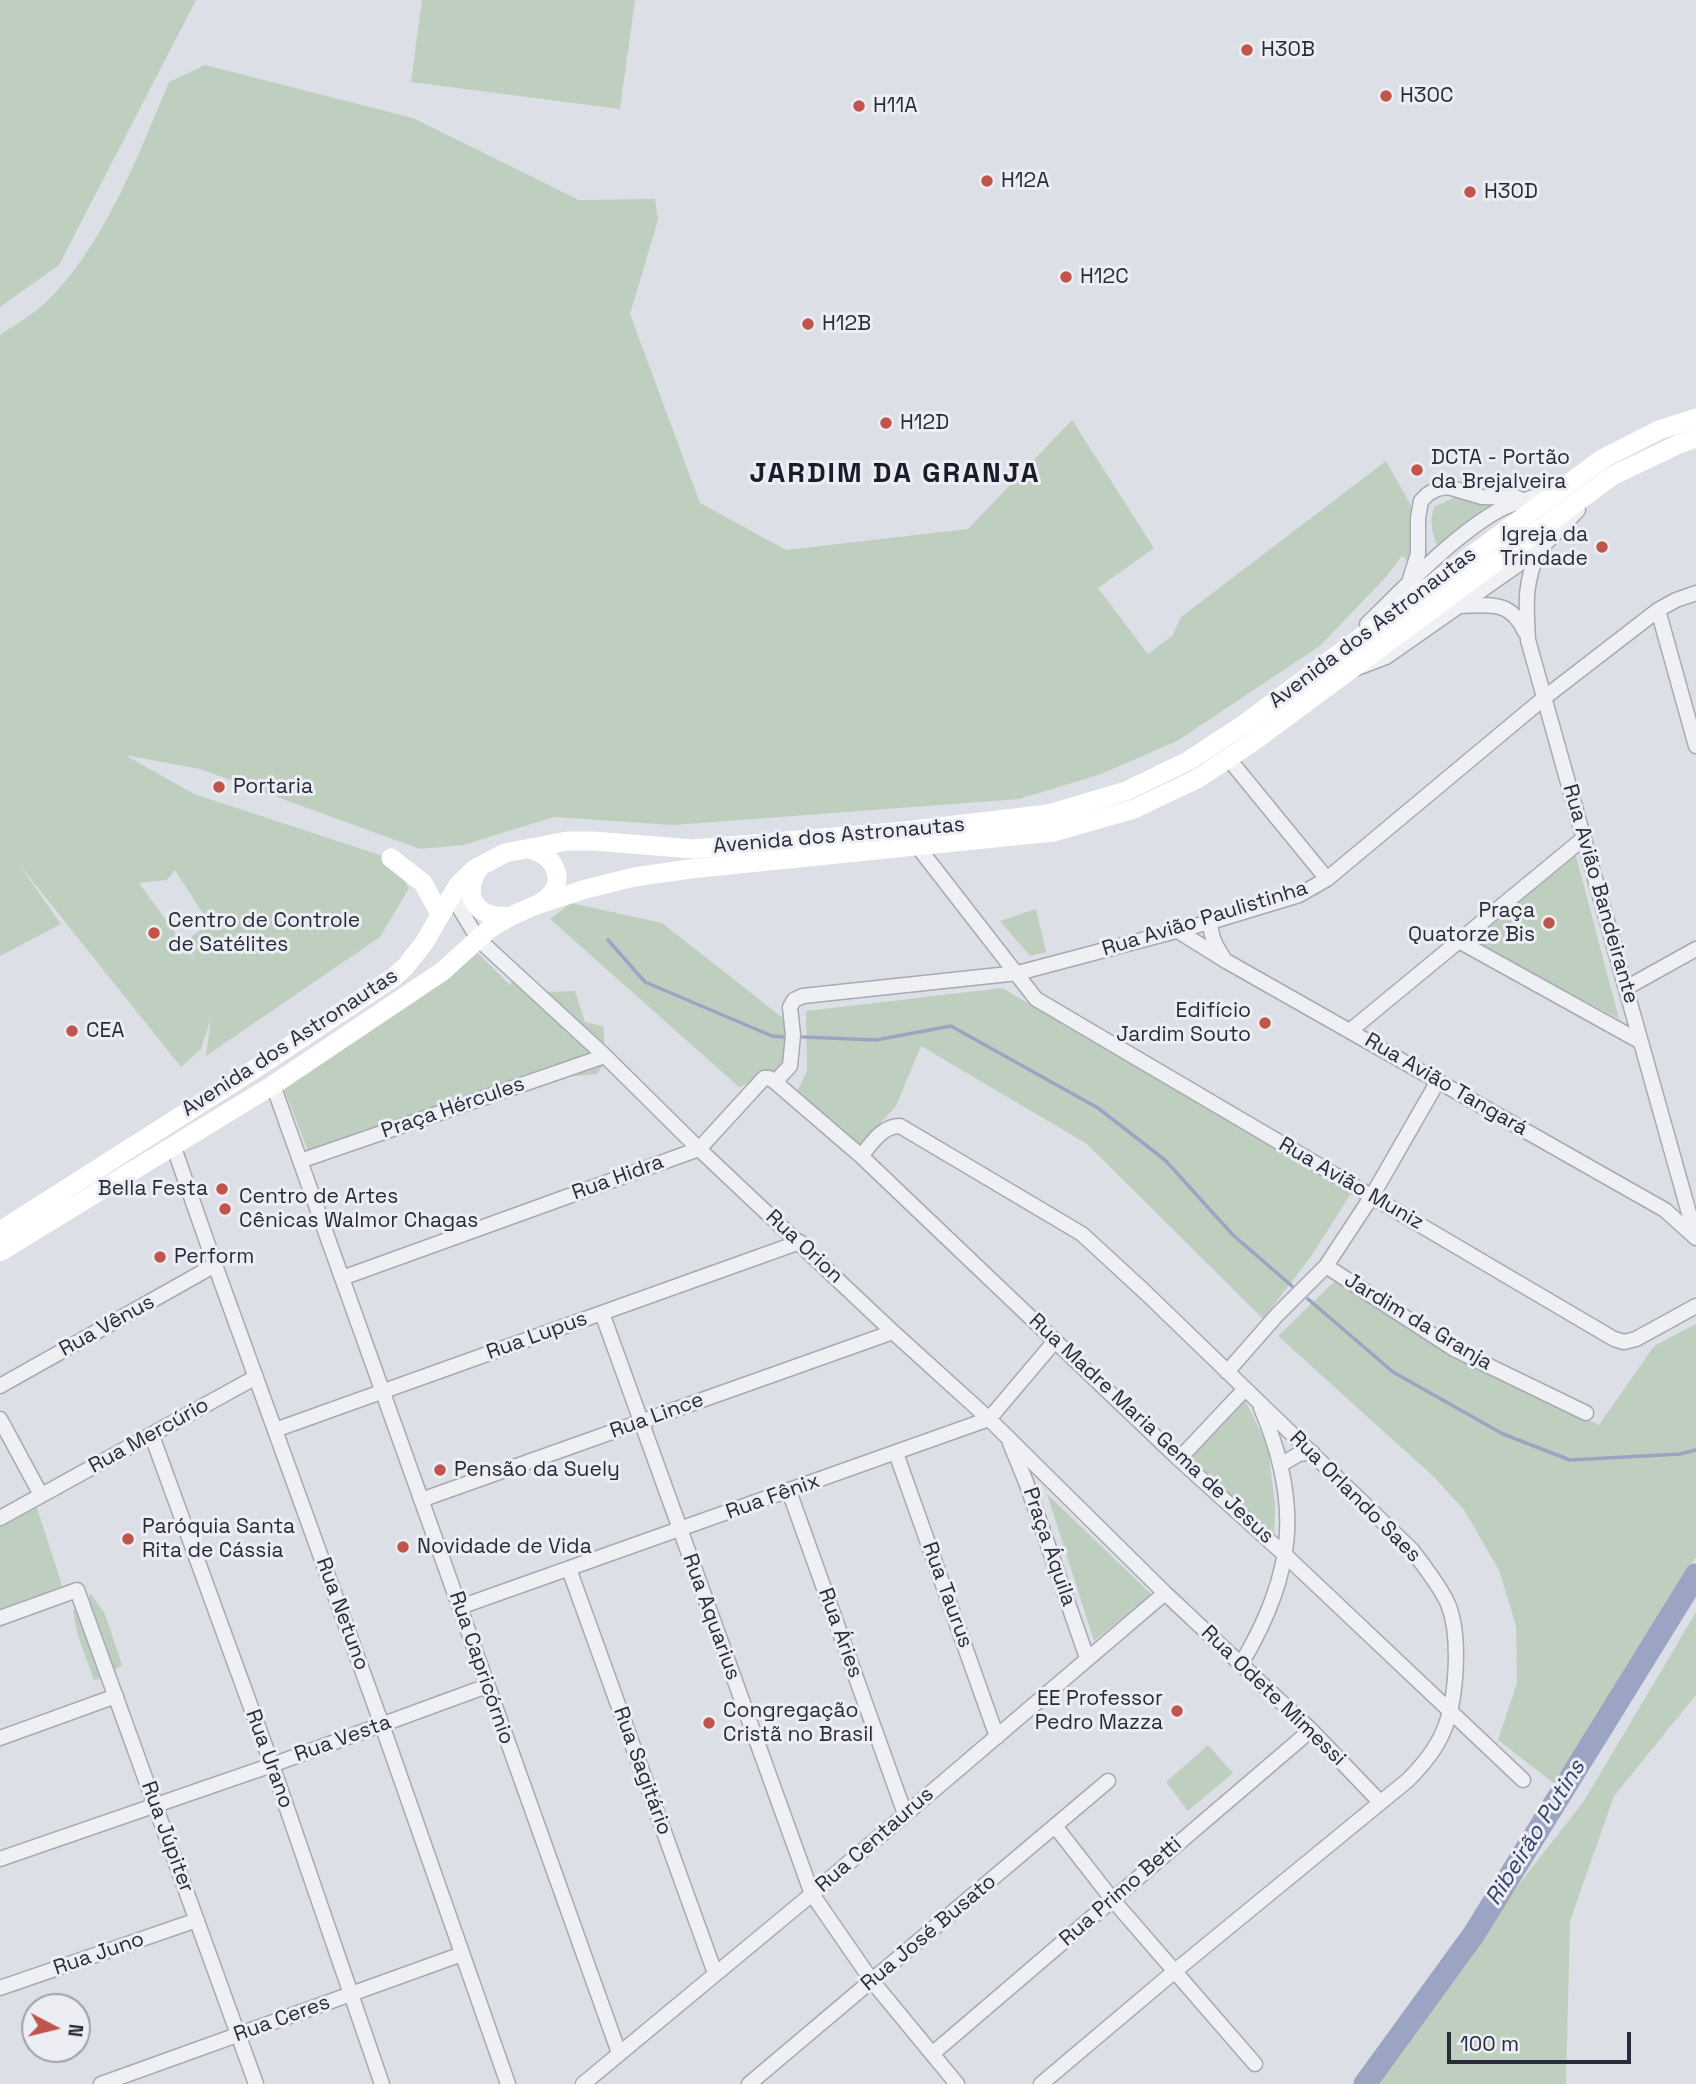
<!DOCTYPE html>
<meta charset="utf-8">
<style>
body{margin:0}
#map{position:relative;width:1696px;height:2084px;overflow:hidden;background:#dddfe6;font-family:"Space Grotesk",sans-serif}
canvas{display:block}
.north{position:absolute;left:21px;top:1993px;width:70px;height:70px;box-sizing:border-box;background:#eceef3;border:2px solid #9ea0a9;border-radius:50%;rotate:97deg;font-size:19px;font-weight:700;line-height:28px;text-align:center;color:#282b3b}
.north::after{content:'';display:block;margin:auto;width:24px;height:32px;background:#c1544c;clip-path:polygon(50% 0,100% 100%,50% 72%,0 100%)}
.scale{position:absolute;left:1447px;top:2032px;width:184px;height:32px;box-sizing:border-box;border:4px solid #282b3b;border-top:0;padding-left:9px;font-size:21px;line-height:24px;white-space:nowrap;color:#282b3b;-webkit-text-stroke:5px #eceef3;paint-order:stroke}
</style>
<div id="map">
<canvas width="1696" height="2084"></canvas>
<div class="north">N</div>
<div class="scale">100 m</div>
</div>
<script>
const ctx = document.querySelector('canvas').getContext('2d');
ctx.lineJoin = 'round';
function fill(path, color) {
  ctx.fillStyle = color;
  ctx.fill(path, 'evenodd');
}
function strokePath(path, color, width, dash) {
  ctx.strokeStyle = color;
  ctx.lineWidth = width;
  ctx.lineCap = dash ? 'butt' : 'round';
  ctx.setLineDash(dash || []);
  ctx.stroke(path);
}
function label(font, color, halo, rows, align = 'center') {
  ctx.font = font + ' "Space Grotesk",sans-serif';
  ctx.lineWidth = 6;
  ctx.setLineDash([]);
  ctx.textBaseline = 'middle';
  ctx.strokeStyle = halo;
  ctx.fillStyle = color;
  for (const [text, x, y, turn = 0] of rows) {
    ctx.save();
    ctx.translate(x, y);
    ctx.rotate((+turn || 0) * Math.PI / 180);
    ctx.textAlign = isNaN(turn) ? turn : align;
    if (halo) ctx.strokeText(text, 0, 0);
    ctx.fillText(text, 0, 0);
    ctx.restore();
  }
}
fill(new Path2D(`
 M 0,0 L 196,0 L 59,265 L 0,307 Z
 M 422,0 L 635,0 L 620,109 L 411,82 Z
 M 205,65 L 413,118 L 579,200 L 655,199 L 658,220 L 630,314 L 700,503 L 786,550 L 968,529 L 1072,420 L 1154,548 L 1098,588 L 1148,654 L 1172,636 L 1181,617 L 1386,461 L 1418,518 L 1414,567 L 1402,556 L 1385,578 L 1320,646 L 1177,741 L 1101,774 L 1019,799 L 673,825 L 554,817 L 463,845 L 420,849 L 200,769 L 125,755 L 194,794 L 389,858 L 409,888 L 380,937 L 206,1056 L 211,1018 L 201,1049 L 181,1067 L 18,863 L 61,924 L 0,956 L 0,335 C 14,325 31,316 44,304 C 102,250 139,154 169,82 ZM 175,870 L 209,923 L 185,942 L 197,963 L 139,883 L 167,880 Z
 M 1455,497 L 1500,504 L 1438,547 C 1432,533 1429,521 1434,507 Z
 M 1575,852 L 1619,1019 L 1468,939 Z
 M 571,903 L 662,923 L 788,1022 L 783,1070 L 739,1087 L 550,919 Z
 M 1036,909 L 1046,952 L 1030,956 L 1000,921 Z
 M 476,951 L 510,985 L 519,968 L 547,992 L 575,991 L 585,1022 L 603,1026 C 605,1038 603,1049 607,1060 L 597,1074 L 563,1077 L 555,1064 L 308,1151 L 284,1089 L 464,963 Z
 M 1002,988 L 1352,1192 L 1310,1258 L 1263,1319 L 1087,1144 L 921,1046 L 896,1106 L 858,1147 L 796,1094 L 807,1071 L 806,1011 Z
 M 1335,1281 L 1457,1360 L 1599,1425 L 1654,1346 L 1696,1324 L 1696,1557 L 1556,1785 L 1498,1740 L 1517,1683 L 1516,1626 L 1499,1570 L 1464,1510 L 1434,1477 L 1278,1336 Z
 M 1245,1400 L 1268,1447 L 1275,1506 L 1274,1541 L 1190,1459 Z
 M 1047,1494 L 1151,1594 L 1094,1641 Z
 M 36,1505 L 63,1588 L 0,1612 L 0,1526 Z
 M 91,1594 L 105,1614 L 122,1665 L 110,1673 L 107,1678 L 94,1680 L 78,1636 L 73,1611 Z
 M 1696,1612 L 1696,1695 L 1614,1796 L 1570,1921 L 1566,2084 L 1363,2084 L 1584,1801 Z
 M 1208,1745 L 1233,1773 L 1188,1811 L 1166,1782 Z`), '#bfcfbf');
strokePath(new Path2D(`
 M 608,940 L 645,982 L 772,1036 L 783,1037
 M 803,1037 L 876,1040 L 951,1026 L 1098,1108 L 1165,1160 L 1233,1235 L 1292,1286
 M 1308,1299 L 1393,1372 L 1503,1434 L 1570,1460 L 1680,1454 L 1696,1450`), '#9ba5c3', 3.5);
strokePath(new Path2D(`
 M 1365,2084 L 1474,1934 L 1696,1575`), '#9ba5c3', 23);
const street = new Path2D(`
 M 1539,550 C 1524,583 1526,604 1528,640 L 1696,1238
 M 1410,579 L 1418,554 L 1418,518 L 1421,501 L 1428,494 L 1437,489 L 1448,487 L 1482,497 L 1518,498
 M 1460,606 C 1490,605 1511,600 1525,632
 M 1658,610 L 1696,746
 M 1367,624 C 1404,588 1458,531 1503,508 C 1518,501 1534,498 1549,491
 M 1357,668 L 1386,657 L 1539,550 L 1578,510
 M 1228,758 L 1327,879
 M 918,847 L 1036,999 L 1614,1339 L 1624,1342 L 1636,1339 L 1696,1306
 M 454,893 L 460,909 L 478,939 L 605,1056 L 699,1149 L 893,1332 L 989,1419 L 1165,1593 L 1311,1730 L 1380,1802
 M 1210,922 C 1211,937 1215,945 1223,957
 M 1178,931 L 1226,961 L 1665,1210 L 1696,1238
 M 1457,940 L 1641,1042
 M 1626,988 L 1696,949
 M 1351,1030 L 1584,838
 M 775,1082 L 861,1156 L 1179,1459 L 1285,1555 L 1523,1780
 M 273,1085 L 619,2053
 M 173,1145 L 215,1265 L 382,1725 L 508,2084
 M 861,1156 C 872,1143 882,1126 900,1126 L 1082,1234 L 1146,1293 L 1412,1550 C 1425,1568 1439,1584 1448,1604 C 1461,1636 1457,1701 1443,1732 C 1435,1751 1422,1766 1408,1780 L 1175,1971 L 1041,2084
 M 300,1161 L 605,1056
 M 1326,1266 L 1454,1349 L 1586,1413
 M 342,1278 L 699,1149 L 764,1078 L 769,1078 L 775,1082 L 790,1066 L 793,1035 L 790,1007 L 794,1000 L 803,996 L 1018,973 L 1210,922 L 1299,895 L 1327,879 L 1544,698 L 1658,610 L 1676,600 L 1696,593
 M 602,1313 L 812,1894 L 872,1981 L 957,2084
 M 1227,1372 L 1277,1315 L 1326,1266 L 1372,1196 L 1438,1081
 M 0,1386 L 215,1265
 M 0,1419 L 41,1495
 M 275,1430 L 800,1242
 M 152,1436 L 272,1765 L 382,2084
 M 1010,1443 L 1026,1482 L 1087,1658
 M 896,1453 L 997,1737
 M 1179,1459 L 1245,1389
 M 1282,1464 L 1299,1454 L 1312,1452
 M 789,1491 L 905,1814
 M 421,1500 L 893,1332
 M 0,1518 L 256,1377
 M 569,1569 L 715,1973
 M 460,1607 L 989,1419 L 1055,1341
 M 0,1618 L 77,1590 L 256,2084
 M 1241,1664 C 1295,1574 1302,1504 1261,1408
 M 0,1738 L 116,1696
 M 1055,1826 L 1112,1899 L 1255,2064
 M 0,1859 L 272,1765 L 487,1686
 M 0,1988 L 197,1920
 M 932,2054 L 1311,1730
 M 101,2084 L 462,1954
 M 583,2084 L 812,1894 L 1165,1593
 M 749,2084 L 1108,1781`);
strokePath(street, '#a7a9b3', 17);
strokePath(street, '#eff0f4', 14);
strokePath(new Path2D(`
 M 529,849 C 558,855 569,887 540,903
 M 391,858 L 423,883 L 440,914
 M 478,869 C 461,899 478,919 511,916
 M 0,1231 L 261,1065 L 394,977 L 406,966 L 424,943 L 458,885 L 475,869 L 505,853 L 567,841 L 593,841 L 693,849 L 905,831 L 1048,814 L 1126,791 L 1188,761 L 1243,725 L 1602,459 L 1659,430 L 1696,418
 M 0,1252 L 273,1085 L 443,971 L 489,929 L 511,916 L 536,905 L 586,889 L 634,877 L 690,869 L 1053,832 L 1134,809 L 1197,779 L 1254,741 L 1612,476 L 1679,444 L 1696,438`), '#fff', 19);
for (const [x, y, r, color] of [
 [1247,50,7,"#c1544c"],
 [1386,96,7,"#c1544c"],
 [859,106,7,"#c1544c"],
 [987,181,7,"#c1544c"],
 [1470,192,7,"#c1544c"],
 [1066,277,7,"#c1544c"],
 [808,324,7,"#c1544c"],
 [886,423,7,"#c1544c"],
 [1417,470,7,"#c1544c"],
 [1602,547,7,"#c1544c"],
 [219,787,7,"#c1544c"],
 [1549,923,7,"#c1544c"],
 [154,933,7,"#c1544c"],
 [1265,1023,7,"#c1544c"],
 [72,1031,7,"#c1544c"],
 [222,1189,7,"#c1544c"],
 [225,1209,7,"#c1544c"],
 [160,1257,7,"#c1544c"],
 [440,1470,7,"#c1544c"],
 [128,1539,7,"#c1544c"],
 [403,1547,7,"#c1544c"],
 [1177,1711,7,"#c1544c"],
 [709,1723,7,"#c1544c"]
]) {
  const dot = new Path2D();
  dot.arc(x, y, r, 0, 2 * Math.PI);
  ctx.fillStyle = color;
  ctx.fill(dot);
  strokePath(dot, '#eceef3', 2.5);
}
label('21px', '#282b3b', '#eceef3', [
 ["H30B",1261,50],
 ["H30C",1400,96],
 ["H11A",873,106],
 ["H12A",1001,181],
 ["H30D",1484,192],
 ["H12C",1080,277],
 ["H12B",822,324],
 ["H12D",900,423],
 ["DCTA - Portão",1431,458],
 ["da Brejalveira",1431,482],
 ["Igreja da",1588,535,"right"],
 ["Trindade",1588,559,"right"],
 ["Portaria",233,787],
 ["Praça",1535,911,"right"],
 ["Quatorze Bis",1535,935,"right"],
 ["Centro de Controle",168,921],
 ["de Satélites",168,945],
 ["Edifício",1251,1011,"right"],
 ["Jardim Souto",1251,1035,"right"],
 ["CEA",86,1031],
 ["Bella Festa",208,1189,"right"],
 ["Centro de Artes",239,1197],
 ["Cênicas Walmor Chagas",239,1221],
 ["Perform",174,1257],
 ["Pensão da Suely",454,1470],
 ["Paróquia Santa",142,1527],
 ["Rita de Cássia",142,1551],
 ["Novidade de Vida",417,1547],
 ["EE Professor",1163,1699,"right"],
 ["Pedro Mazza",1163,1723,"right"],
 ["Congregação",723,1711],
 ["Cristã no Brasil",723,1735]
], 'left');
label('21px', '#282b3b', '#eceef3', [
 ["Avenida dos Astronautas",1373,628,-37],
 ["Avenida dos Astronautas",839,836,-5],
 ["Rua Avião Bandeirante",1600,894,74],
 ["Rua Avião Paulistinha",1205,919,-17],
 ["Avenida dos Astronautas",290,1043,-33],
 ["Rua Avião Tangará",1446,1085,30],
 ["Praça Hércules",453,1108,-19],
 ["Rua Hidra",618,1178,-20],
 ["Rua Avião Muniz",1351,1184,30],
 ["Rua Orion",804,1247,43],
 ["Jardim da Granja",1418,1322,31],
 ["Rua Vênus",107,1326,-29],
 ["Rua Lupus",537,1336,-20],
 ["Rua Lince",657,1416,-20],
 ["Rua Madre Maria Gema de Jesus",1151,1429,43],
 ["Rua Mercúrio",149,1436,-29],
 ["Rua Fênix",773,1497,-20],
 ["Rua Orlando Saes",1355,1497,45],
 ["Praça Áquila",1049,1547,71],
 ["Rua Taurus",947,1595,70],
 ["Rua Netuno",342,1614,70],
 ["Rua Aquarius",711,1617,70],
 ["Rua Áries",840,1633,70],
 ["Rua Capricórnio",481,1668,71],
 ["Rua Odete Mimessi",1273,1696,44],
 ["Rua Vesta",343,1739,-20],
 ["Rua Urano",269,1759,70],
 ["Rua Sagitário",642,1771,70],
 ["Rua Júpiter",167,1837,70],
 ["Rua Centaurus",875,1840,-41],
 ["Rua Primo Betti",1121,1892,-41],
 ["Rua José Busato",929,1933,-40],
 ["Rua Juno",99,1954,-19],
 ["Rua Ceres",282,2019,-20]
]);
label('italic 23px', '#36426b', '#eceef3', [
 ["Ribeirão Putins",1536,1833,-58]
]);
ctx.letterSpacing = '2px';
label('bold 28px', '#1a1c2b', '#eceef3', [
 ["JARDIM DA GRANJA",895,474]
]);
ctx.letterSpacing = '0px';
</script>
